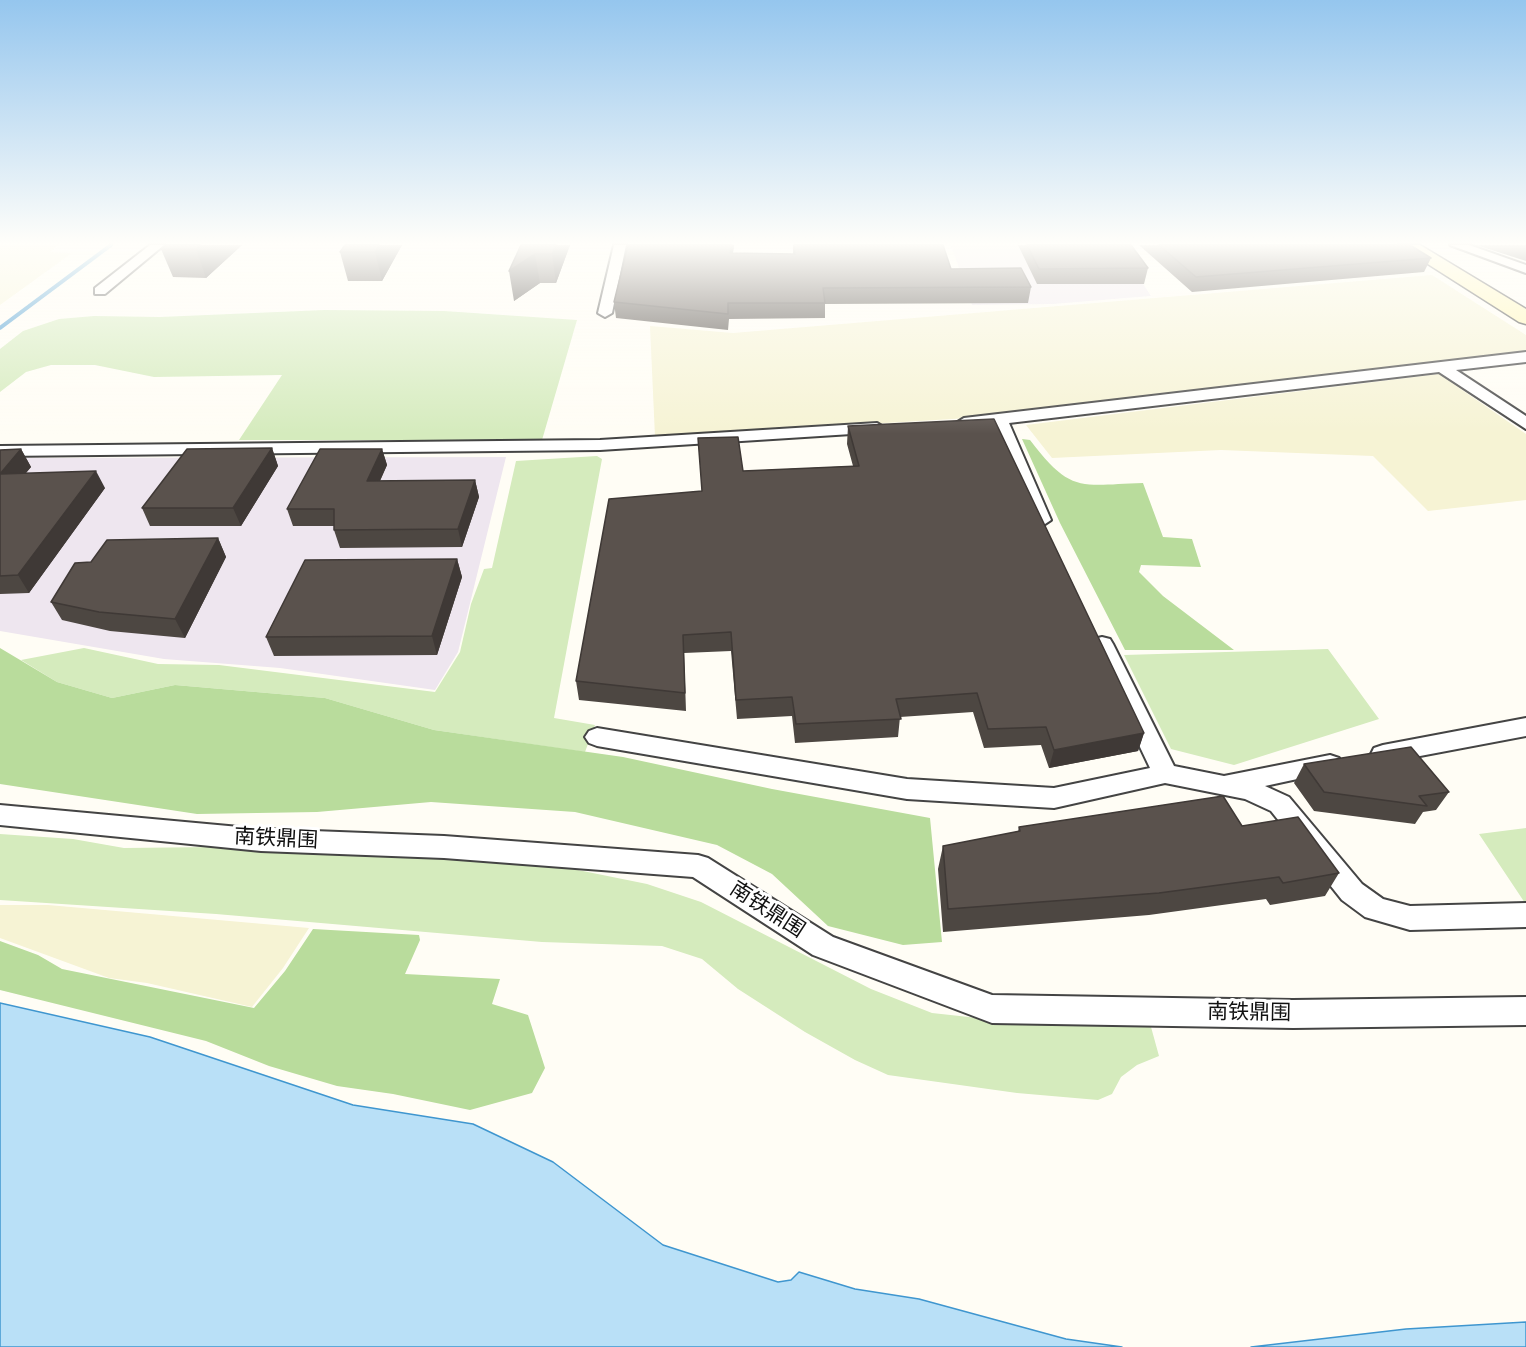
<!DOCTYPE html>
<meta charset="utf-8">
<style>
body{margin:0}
canvas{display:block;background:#fffdf5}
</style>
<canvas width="1526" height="1347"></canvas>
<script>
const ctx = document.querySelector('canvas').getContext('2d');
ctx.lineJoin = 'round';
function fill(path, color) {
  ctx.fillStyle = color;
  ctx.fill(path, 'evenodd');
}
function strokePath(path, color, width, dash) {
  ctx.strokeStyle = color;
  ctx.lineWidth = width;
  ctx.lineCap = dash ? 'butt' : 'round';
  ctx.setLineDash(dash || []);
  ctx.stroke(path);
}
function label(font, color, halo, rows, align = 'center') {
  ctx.font = font + ' Bitter,"Noto Sans SC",serif';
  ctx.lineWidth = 6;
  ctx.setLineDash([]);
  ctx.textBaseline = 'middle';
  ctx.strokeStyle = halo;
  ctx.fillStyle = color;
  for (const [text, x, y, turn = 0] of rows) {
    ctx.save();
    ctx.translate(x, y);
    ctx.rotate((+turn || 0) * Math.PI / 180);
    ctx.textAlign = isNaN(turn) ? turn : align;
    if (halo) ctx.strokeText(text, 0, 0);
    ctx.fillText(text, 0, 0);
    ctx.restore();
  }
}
fill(new Path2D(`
 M 951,245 L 1118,245 L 1151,296 L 1053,304 L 972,305 Z
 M 506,457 L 458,652 L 435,690 L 280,668 L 164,659 L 0,631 L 0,458 Z`), '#eee6ef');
fill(new Path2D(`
 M 0,245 L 59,245 L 50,252 L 72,253 L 0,305 Z
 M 1432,275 L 1526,335 L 1526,351 L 985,417 L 655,437 L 650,326 L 733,333 Z
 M 1439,374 L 1526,434 L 1526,500 L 1428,511 L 1373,456 L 1221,450 L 1052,458 L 1026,425 Z
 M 0,905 L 48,905 L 309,928 L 283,968 L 252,1007 L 147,983 L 109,978 L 0,938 Z`), '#f6f3d4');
fill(new Path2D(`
 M 324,310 L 444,311 L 577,320 L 542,440 L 239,440 L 282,375 L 154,377 L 95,365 L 51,365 L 26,372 L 0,392 L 0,349 L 23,331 L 59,319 L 94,316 L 160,317 Z
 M 597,456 L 602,459 L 554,718 L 595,725 L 585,752 L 434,730 L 325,698 L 175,685 L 112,698 L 57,682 L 21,660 L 84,648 L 158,664 L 219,665 L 435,692 L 460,652 L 471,604 L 484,569 L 492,568 L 516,461 Z
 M 1328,649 L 1379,719 L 1234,765 L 1171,749 L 1124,655 Z
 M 1526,828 L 1526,902 L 1525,903 L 1479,834 Z
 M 0,834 L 73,839 L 124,848 L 214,847 L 349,852 L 568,868 L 647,884 L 701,902 L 871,989 L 932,1013 L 1033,1024 L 1151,1027 L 1159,1056 L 1137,1065 L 1121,1077 L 1112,1094 L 1098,1100 L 1017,1093 L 888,1075 L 855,1060 L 805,1032 L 738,989 L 702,959 L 662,946 L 542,942 L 216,914 L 0,900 Z`), '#d5ebbd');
fill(new Path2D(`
 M 1022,439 L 1030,440 C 1071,494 1080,485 1143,483 L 1163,537 L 1192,539 L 1201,567 L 1141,565 L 1139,572 L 1163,596 L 1234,650 L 1125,650 L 1060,523 Z
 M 0,648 L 57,682 L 112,698 L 175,685 L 325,698 L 434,730 L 623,757 L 772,789 L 930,818 L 942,942 L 903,945 L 828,926 L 772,874 L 717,845 L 575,812 L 431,802 L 317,812 L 197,814 L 0,784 Z
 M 313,929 L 419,935 L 420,940 L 405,974 L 500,979 L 492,1004 L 528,1015 L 545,1068 L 532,1093 L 470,1110 L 393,1094 L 337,1086 L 269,1066 L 206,1041 L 0,990 L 0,941 L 38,955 L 62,969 L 254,1008 L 285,971 Z`), '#b9dc9c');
const water = new Path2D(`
 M 0,1003 L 150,1037 L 353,1105 L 473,1124 L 553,1162 L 663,1245 L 778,1282 L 791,1280 L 799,1272 L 855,1289 L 919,1299 L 1066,1339 L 1122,1347 L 0,1347 Z
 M 1526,1322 L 1526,1347 L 1251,1347 L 1406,1329 Z`);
fill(water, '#b9e0f7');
strokePath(water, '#3f96cf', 1.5);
strokePath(new Path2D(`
 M 0,328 L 111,245`), '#3f96cf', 4);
const street = new Path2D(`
 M 150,245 L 164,245 L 105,294 L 95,294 L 95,288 Z
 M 614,245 L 626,245 L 612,313 L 605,317 L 598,313 Z
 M 1450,245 L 1469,245 L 1526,265 L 1526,273 Z
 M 1526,352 L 1526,362 L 1456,370 L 1526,416 L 1526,429 L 1439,372 L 1009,423 L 1051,520 L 1042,526 L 1033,520 L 993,425 L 964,428 L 956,423 L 964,418 Z
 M 877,423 L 885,428 L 883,432 L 600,450 L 0,456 L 0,446 L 600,440 Z
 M 1102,637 L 1110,639 L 1113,644 L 1174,766 L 1224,776 L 1330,755 L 1339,758 L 1342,764 L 1339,770 L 1265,786 L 1289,797 L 1362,884 L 1383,899 L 1410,906 L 1526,903 L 1526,927 L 1410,930 L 1365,917 L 1342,900 L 1271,811 L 1245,799 L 1165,783 L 1054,808 L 907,799 L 597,746 L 589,743 L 585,737 L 589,731 L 597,728 L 907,779 L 1054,788 L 1150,768 L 1091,644 L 1094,639 Z
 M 1526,718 L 1526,736 L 1383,763 L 1374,760 L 1371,754 L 1374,748 L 1383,745 Z
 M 0,805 L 261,829 L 444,836 L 698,855 L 708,858 L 833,937 L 992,995 L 1293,1000 L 1526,997 L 1526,1025 L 1293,1028 L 992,1023 L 813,955 L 693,877 L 444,858 L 261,851 L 0,825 Z`);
const secondary = new Path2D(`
 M 1398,245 L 1420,245 L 1526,309 L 1526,324 L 1519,322 Z`);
strokePath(street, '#444', 4);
strokePath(secondary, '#333', 3);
fill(street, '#fff');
fill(secondary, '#fff6b0');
fill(new Path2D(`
 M 166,245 L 242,245 L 206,278 L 173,277 L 161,249 Z
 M 345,245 L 402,245 L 382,281 L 348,281 L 340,252 Z
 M 521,245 L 570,245 L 556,283 L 540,283 L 514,301 Z
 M 734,245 L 733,253 L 793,254 L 793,245 L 943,245 L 951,269 L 1031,287 L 1028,303 L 825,304 L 825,318 L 729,319 L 728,330 L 616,318 L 614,302 Z
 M 1018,245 L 1131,245 L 1148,268 L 1144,284 L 1037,284 Z
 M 1139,245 L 1410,245 L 1431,258 L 1424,272 L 1192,292 Z
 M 1476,245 L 1526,245 L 1526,261 Z
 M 848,426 L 1144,733 L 1138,751 L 1049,768 L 1041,745 L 984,748 L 973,712 L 900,717 L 898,737 L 795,743 L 792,716 L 737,719 L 731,651 L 684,653 L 686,711 L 579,700 L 576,681 L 702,491 L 743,471 L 853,466 L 847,444 Z
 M 272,448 L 278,466 L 241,526 L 150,526 L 142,508 Z
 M 21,449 L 31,467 L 26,473 L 105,488 L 29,593 L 0,594 L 0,450 Z
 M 382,449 L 387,465 L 380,481 L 475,480 L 479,497 L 462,547 L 340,548 L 334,530 L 334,526 L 293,526 L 287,509 Z
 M 218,538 L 226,557 L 185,638 L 110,631 L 62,620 L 51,602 L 91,562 Z
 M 457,559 L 462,577 L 437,655 L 274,656 L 266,637 Z
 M 1304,764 L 1449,792 L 1436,810 L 1423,812 L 1415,824 L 1314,811 L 1294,783 Z
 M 1242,826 L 1339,873 L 1325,896 L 1270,905 L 1266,899 L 1149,915 L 943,932 L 938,869 L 943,846 L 1018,832 L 1019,827 Z`), '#4d4742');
fill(new Path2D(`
 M 200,245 L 242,245 L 206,278 L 196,249 Z
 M 379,245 L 402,245 L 382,281 L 375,252 Z
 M 556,245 L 570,245 L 556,283 L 552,254 Z
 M 732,245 L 734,245 L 731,268 L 730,253 Z
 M 535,254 L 540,283 L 514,301 L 509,271 Z
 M 272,448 L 278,466 L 241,526 L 233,508 Z
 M 21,449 L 31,467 L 10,491 L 0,474 Z
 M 382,449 L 387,465 L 372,498 L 367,481 Z
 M 96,471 L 105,488 L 29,593 L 18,575 Z
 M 475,480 L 479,497 L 462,547 L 458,529 Z
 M 218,538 L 226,557 L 185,638 L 175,619 Z
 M 457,559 L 462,577 L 437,655 L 432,636 Z
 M 1144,733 L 1138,751 L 1049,768 L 1054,750 Z`), '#3f3936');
const building = new Path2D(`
 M 166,245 L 200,245 L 196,249 L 161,249 Z
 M 345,245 L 379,245 L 375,252 L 340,252 Z
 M 521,245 L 556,245 L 552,254 L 535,254 L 509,271 Z
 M 628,245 L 732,245 L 730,253 L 795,254 L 794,245 L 943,245 L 951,269 L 1021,268 L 1031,287 L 823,288 L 825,303 L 728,303 L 728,314 L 614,302 Z
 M 1027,245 L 1131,245 L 1148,268 L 1039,269 Z
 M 1159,245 L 1410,245 L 1431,258 L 1196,277 Z
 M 994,419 L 1144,733 L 1054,750 L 1046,727 L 988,729 L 977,693 L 896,699 L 901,719 L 796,724 L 792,697 L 736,700 L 731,632 L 683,635 L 685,693 L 576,681 L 609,499 L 702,491 L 698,438 L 738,437 L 743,471 L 859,466 L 848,426 Z
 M 272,448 L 233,508 L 142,508 L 187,449 Z
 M 21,449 L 0,474 L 96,471 L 18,575 L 0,576 L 0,450 Z
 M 320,449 L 382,449 L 367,481 L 475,480 L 458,529 L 334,530 L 334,509 L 287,509 Z
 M 218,538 L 175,619 L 99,612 L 51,602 L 75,563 L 91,562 L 107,540 Z
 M 457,559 L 432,636 L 266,637 L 305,560 Z
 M 1411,747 L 1449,792 L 1419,796 L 1427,806 L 1324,792 L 1304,764 Z
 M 1223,796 L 1242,826 L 1298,817 L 1339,873 L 1283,883 L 1279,877 L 1159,893 L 948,909 L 943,846 L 1020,831 L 1019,827 Z`);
fill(building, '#5a524d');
strokePath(building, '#3f3936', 1.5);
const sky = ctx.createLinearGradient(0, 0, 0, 434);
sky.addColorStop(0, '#95c6ee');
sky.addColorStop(0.56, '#fffefa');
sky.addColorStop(1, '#fffefa00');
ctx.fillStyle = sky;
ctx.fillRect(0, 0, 1526, 434);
label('21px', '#111', '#fff', [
 ["南铁鼎围",276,839,3],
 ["南铁鼎围",767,910,33],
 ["南铁鼎围",1249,1013,1]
]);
</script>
